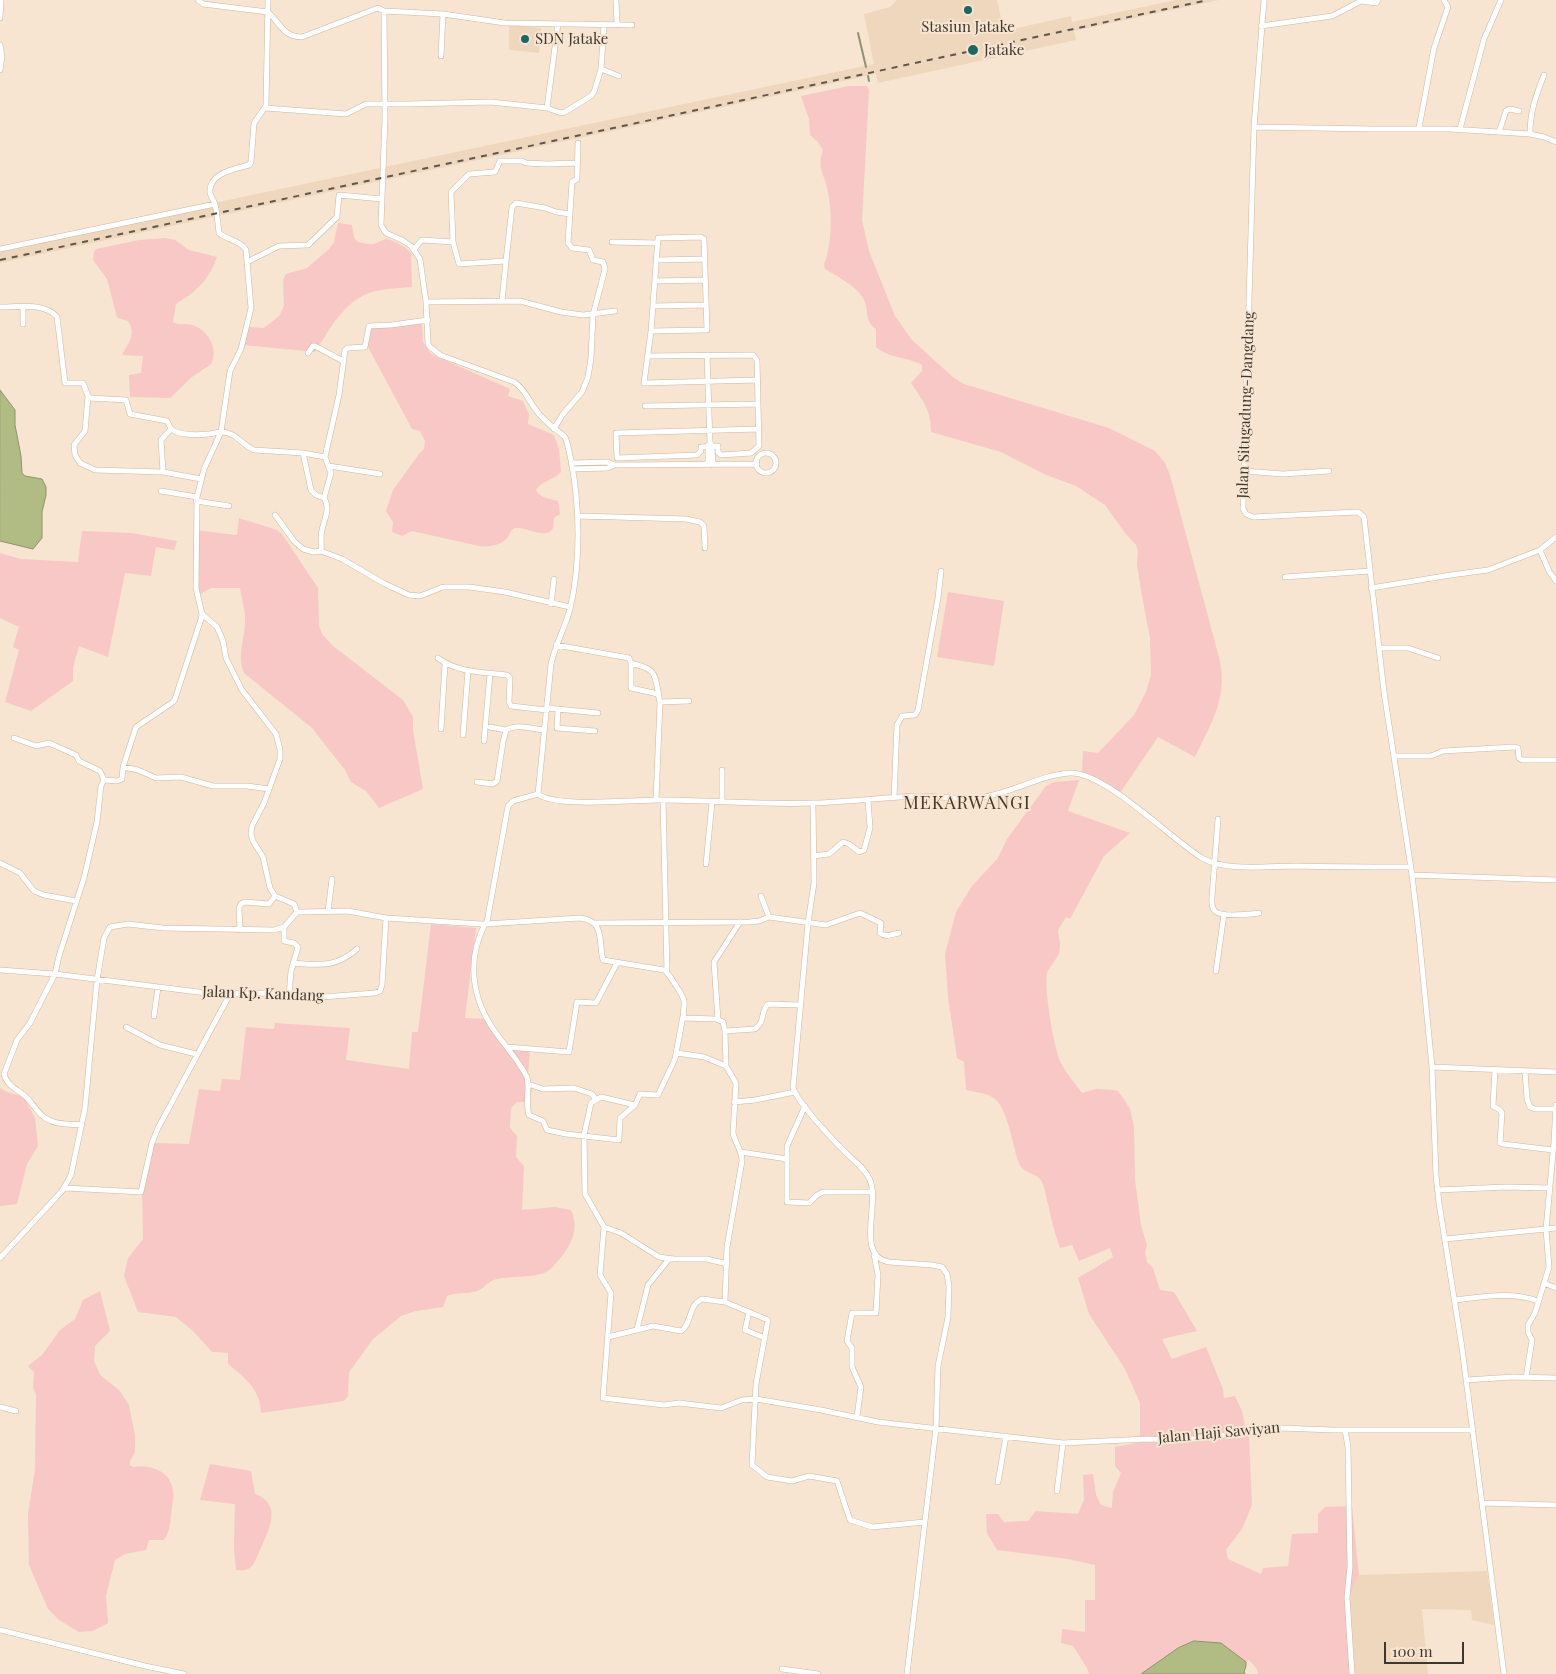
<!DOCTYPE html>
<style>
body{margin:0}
#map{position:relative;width:1556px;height:1674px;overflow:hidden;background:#f7e5d1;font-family:"Playfair Display",serif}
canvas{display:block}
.scale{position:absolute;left:1384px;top:1642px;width:80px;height:22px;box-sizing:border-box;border:2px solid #3e3730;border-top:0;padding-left:6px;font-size:15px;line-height:18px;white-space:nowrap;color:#3e3730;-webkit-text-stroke:4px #f7e5d1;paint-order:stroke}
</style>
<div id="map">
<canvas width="1556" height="1674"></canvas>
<div class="scale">100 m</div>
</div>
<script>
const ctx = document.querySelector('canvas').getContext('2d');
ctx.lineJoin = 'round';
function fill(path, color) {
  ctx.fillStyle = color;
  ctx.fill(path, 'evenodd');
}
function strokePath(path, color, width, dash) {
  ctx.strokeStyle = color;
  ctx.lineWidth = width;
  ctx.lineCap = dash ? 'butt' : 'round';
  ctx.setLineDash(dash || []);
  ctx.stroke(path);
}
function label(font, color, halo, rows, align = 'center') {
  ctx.font = font + ' "Playfair Display",serif';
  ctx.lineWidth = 4;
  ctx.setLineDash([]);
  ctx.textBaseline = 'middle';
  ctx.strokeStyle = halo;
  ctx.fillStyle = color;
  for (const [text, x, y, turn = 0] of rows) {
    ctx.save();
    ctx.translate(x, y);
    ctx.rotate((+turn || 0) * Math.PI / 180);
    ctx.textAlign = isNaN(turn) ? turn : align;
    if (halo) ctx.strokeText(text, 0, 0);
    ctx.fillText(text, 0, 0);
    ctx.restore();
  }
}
fill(new Path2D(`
 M 897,0 L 997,0 L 1004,31 L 1071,16 L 1072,22 L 1176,0 L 1219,0 L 1074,31 L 1076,40 L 878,83 L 876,74 L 0,263 L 0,248 L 874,64 L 864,14 L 890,7 Z
 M 509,25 L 541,28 L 539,53 L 509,50 Z
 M 1487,1571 L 1494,1625 L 1472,1620 L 1471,1610 L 1422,1609 L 1428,1674 L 1355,1674 L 1350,1594 L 1359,1575 Z`), '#eed7bd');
fill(new Path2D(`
 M 849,86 L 867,86 L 869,90 L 862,220 L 869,251 L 895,316 L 912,340 L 954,378 L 964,384 L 1109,428 L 1155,451 L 1165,463 L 1170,475 L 1220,661 C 1227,701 1211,723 1195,757 L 1158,737 L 1120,793 L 1082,773 L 1083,751 L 1098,753 L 1134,715 L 1146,692 L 1151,675 L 1150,638 L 1142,596 L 1137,565 L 1138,551 L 1136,545 L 1125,533 L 1105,505 L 1076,486 L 1046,475 L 1001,452 L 931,432 C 931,410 923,401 911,383 L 922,371 L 922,365 C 908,357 888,358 876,347 L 876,329 C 863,320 870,309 863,298 C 855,285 838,277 825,269 L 824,264 C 833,244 832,208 827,187 C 823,171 817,168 823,150 L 818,142 L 810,135 L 809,119 L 801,96 Z
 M 338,223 L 352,225 L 354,238 L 358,242 L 367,244 L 374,244 L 386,239 C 396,241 403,245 411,253 L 412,287 C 402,288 391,288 381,290 C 347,295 332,326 315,352 L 243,345 L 248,327 L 264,328 L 279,316 L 284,306 L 283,280 L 286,274 L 307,268 L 329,249 L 334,242 Z
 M 165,238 L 175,240 L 189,250 L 217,257 C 208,281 197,291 176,304 L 173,322 C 179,326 186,323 192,325 C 208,329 219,350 211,364 L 192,377 L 170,398 L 130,397 L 129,375 L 141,373 L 143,356 L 122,355 C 128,343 137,335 128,321 L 121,319 L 117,317 L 107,279 L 93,260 L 94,252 L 96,249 L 139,240 Z
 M 422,324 L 423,342 L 431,354 L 510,389 L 508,396 L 523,401 L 529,415 L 528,424 L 554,435 L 559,449 L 561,472 C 554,480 541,481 536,490 C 540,498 550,499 558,501 L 560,514 L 555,517 C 553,520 554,525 553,528 C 546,541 525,526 515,528 C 511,529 510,534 508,537 C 501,546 489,547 479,546 L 412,531 L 402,536 L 392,532 L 393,522 L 386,511 L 393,490 L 419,454 L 424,449 L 425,441 L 420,431 L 412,429 L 368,347 L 366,336 L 368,328 Z
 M 239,518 L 277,530 L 282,534 L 318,588 L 319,626 L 322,634 L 333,646 L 403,700 L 413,717 L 413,730 L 423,789 L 379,808 L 366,791 L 351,782 L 345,770 L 312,728 L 244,673 C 237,657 244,641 245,623 C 246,612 242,600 240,588 L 211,588 L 198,595 L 193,577 L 194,530 L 237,535 Z
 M 82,531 L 131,533 L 177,541 L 174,550 L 156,547 L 151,576 L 125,573 L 108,657 L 79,646 L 73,668 L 73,681 L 31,711 L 5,702 L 19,650 L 13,647 L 19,627 L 0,618 L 0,553 L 21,559 L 78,562 Z
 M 948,592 L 1004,601 L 994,666 L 937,657 Z
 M 1079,780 L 1068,811 L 1130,833 L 1104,856 L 1070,919 L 1066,917 L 1058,930 L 1060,944 L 1059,954 L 1047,972 C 1044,990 1053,1043 1060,1061 C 1065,1072 1075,1083 1082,1093 L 1096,1089 L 1114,1090 L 1118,1091 L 1123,1098 L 1130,1109 L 1134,1127 L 1135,1180 L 1141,1225 L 1147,1245 L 1145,1253 L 1147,1262 L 1153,1268 L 1160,1290 L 1174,1292 L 1197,1331 L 1162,1339 L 1172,1359 L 1206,1347 L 1223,1389 L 1224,1398 L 1235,1396 L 1242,1411 L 1246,1431 L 1177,1440 L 1140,1437 L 1140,1403 L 1125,1369 L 1089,1314 L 1078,1278 L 1113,1257 L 1110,1248 L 1079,1261 L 1072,1245 L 1060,1248 C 1055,1234 1051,1219 1048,1204 C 1046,1197 1045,1188 1042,1182 C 1037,1172 1023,1174 1019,1163 C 1013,1148 1008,1109 995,1099 C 988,1093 975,1092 966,1090 L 964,1062 L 957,1058 L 948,997 L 945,954 L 956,912 L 972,886 L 998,858 L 1007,839 L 1046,786 L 1054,782 Z
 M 431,924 L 476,928 L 465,1018 L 487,1019 L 508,1045 L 530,1050 L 528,1075 L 533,1086 L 529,1102 L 517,1102 L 511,1108 L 510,1128 L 517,1136 L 516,1157 L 524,1166 L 522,1210 L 555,1207 L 571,1210 C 580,1229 571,1246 557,1262 C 554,1265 551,1270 546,1272 C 535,1278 510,1276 497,1279 C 487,1281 482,1291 474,1292 C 465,1294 456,1292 447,1296 L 443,1307 L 416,1311 L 401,1316 L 373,1339 L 352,1368 L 349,1373 L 348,1396 L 344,1401 L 261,1413 C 261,1390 244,1377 228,1364 L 228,1353 L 212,1352 L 193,1331 L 176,1317 L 138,1312 L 124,1276 L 128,1258 L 143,1239 L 142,1187 L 154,1143 L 189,1144 L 199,1089 L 220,1091 L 222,1079 L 240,1080 L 246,1027 L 274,1029 L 275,1023 L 350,1028 L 346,1060 L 409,1069 L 412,1032 L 418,1032 Z
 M 0,1088 L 7,1092 L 24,1097 L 35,1118 L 38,1146 L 27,1164 L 17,1204 L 0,1206 Z
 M 100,1291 L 110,1331 L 95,1346 L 94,1361 L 100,1375 L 119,1390 L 129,1405 L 135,1436 L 135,1452 L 130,1461 L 130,1465 L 133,1467 C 148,1464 168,1470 172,1486 C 175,1495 172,1505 171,1514 C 170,1524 170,1531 164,1540 L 149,1540 L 146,1550 L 125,1554 L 115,1560 L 106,1596 L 108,1623 L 93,1631 L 79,1632 L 59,1620 L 48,1609 L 29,1565 L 28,1514 L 35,1469 L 36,1395 L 33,1387 L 34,1372 L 28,1366 L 42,1355 L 60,1330 L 75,1319 L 83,1300 Z
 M 1249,1435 L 1252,1505 L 1242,1529 L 1226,1550 L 1228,1559 L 1261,1574 L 1263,1568 L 1288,1566 L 1292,1534 L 1318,1533 L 1318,1514 L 1325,1507 L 1352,1506 L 1359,1575 L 1350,1594 L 1355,1674 L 1258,1674 L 1257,1669 L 1249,1660 L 1246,1662 L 1221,1643 L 1194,1641 L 1178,1648 L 1141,1674 L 1089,1674 L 1087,1668 L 1073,1646 L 1061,1643 L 1062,1629 L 1085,1632 L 1085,1600 L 1095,1600 L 1095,1565 L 1068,1559 L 997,1550 L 987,1533 L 986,1514 L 998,1514 L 1004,1522 L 1028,1521 L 1036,1511 L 1078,1514 L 1084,1500 L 1083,1475 L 1093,1474 L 1096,1495 L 1101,1505 L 1112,1508 L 1113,1492 L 1121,1473 L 1115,1466 L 1115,1447 L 1142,1442 L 1179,1443 Z
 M 210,1464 L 251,1471 L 255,1494 C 283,1504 269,1530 260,1550 C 257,1556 254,1567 248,1569 C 244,1571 239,1570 236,1570 L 234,1548 L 235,1504 L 200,1500 Z`), '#f7c8c5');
const water = new Path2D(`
 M 0,390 L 15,410 L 15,425 L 21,456 L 22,473 L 25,476 L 42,479 L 46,487 L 46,495 L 42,512 L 42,538 L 33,549 L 0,541 Z
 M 1194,1641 L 1221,1643 L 1246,1662 L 1246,1666 L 1244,1672 L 1245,1674 L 1141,1674 L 1178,1648 Z`);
fill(water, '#b1bb84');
strokePath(water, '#8e936b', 1);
strokePath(new Path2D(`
 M 858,33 L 866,67
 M 868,76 L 869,81`), '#8e936b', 2);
const minor = new Path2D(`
 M 198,0 L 203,4 L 268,12 C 280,23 283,37 302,37 L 378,8 L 384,11 L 385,118 L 381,225 L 386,233 L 402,240 L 411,246 L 420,259 L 426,302 L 428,344 L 430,347 L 440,355 L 514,382 C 526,390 528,400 536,410 C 544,422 555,428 565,437 C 568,444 569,452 571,460 C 580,506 581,563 570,609 C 565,628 555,645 551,664 L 538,794
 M 616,0 L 617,25
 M 1264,0 L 1254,127 L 1243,509 L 1246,514 L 1253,517 L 1358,512 L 1364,517 L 1384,692 L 1412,875 L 1419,935 L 1432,1067 L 1436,1175 L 1439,1203 L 1462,1348 L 1504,1674
 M 384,11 L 443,14 L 505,23 L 632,25
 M 0,18 L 1,0
 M 604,25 L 601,69 L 619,76
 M 1261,26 L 1332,16 L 1361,1 L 1376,3 L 1378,0
 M 0,45 L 2,57 L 0,70
 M 441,56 L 443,14
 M 265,108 L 346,114 L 366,104 L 408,104 L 491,102 L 547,108 L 558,24
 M 547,108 L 561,113 L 565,112 L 591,96 L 594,92 L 601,69
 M 1254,127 L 1372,129 L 1450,129 L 1530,134 L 1544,137 L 1556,142
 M 1419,128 L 1434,48 L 1448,7 L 1444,0
 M 1460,129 L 1484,39 L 1501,0
 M 1499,132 L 1506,111 L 1510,109 L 1519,111
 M 1530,134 C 1530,111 1536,96 1544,75
 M 453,242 L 451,192 L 469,174 L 495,172 L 500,161 L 522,161 L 526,163 L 547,164 L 577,163
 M 612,242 L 657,243
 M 0,249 L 215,204
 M 414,249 L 422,240 L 453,242 L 459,264 L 506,261 L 512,207 L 516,203 L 545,208 L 556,212 L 570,214
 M 656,260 L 705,259
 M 247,262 L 279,246 L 308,245 L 337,217 L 339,195 L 382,199
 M 655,281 L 705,280
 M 502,301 L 506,261
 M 426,302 L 520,301 L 561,312 L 583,315 L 615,311
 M 653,306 L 706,305
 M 0,307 C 17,307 45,302 57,317 L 65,383 L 83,383 L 88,396 L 90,398 L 126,400 L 130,414 L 167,421 L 171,429 C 180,436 198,435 209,434 C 213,434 217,432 220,432 C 235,431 242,445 254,450 L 303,453 L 325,457 L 331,473 L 324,498
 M 23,307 L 23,324
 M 651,331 L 707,330 L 704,239 L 701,237 L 658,238 L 651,331 L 644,383 L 758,380
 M 308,353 L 313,346 L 315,346 L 343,361
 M 707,355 L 710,442 L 712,447 L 713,465
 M 648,356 L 753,355 L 757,360 L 758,404
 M 88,396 L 85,431 L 74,445 L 75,455 L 80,463 L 95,470 L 163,472 L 201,479
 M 645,406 L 758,404 L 759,446 L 751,453 L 721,455 L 718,452 L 718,446 L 701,447 L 701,451 L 697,455 L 617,458 L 616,433 L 758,429
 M 554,429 L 563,414 L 582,392 L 588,377 L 591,358 L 593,315 L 605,269 L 603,262 L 593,260 L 589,250 L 572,248 L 568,243 L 572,182 L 577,179 L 578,143
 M 708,445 L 708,465
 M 303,453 L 311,490 L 316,495 L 324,498 C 331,509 324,519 322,530 C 320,536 322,544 321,551
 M756 463a10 10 0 1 1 20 0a10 10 0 1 1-20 0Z
 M 325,457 L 339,395 L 345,350 L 347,348 L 365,347 L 369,326 L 391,325 L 428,320
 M 571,463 L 608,462 L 614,465 L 757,464
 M 329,466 L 380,474
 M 572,469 L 608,468 L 614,465
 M 1244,471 L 1283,474 L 1329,471
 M 163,472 L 161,440 L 171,429
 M 161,491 L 197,497
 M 196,501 L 229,506
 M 275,515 L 294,541 L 303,549 L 314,552 L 321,551 L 342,559 L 385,584 L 409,595 L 420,596 L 443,587 L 469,587 L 505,592 L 570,607
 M 578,516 L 686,519 L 700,522 L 704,526 L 705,548
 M 1540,550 L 1549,571 L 1556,581
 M 1285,577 L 1370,571
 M 1371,588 L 1451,575 L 1488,570 L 1540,550 L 1556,537
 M 551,604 L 554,579
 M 202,614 L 217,627 L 223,641 L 226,658 L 242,690 L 276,734 L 280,749 L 280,759 L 264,803 L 252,826 L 251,834 L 253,841 L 263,857 L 270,888 L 275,896 L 294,904 L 297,912
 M 556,645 L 629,658 L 631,663 L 631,688 L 658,694 L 660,702 L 656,800
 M 1379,648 L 1408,648 L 1438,658
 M 438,658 C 458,673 483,672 507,675 L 510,678 L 509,702 L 511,706 L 547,710
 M 631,663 C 657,670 654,672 659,696
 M 660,702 L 689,701
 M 547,708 L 598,713
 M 558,709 L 557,728 L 595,731
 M 490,727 L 506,730
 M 441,729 L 445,664
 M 463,735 L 468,671
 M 14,738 L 36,746 L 49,743 L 76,755 L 79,761 L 100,771 L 104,780 L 101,786 L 97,822 L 84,878 L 59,956 L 55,974 L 30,1023 L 17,1040 L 4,1074 C 7,1087 20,1090 28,1099 C 36,1108 40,1117 51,1121 C 60,1125 72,1124 82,1125
 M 484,741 L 490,674
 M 1394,756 L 1431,756 L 1443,751 L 1515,747 L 1518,748 L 1519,758 L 1522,760 L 1556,760
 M 123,767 L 138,770 L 156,778 L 181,777 L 213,786 L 247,786 L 269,789
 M 104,780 L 117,781 L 122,779 L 123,767 L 136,727 L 173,702 L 175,699 L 201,619 L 202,614 L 196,588 L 197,497 L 204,469 L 221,432 L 230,371 L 241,349 L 251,308 L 246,250 C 240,240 227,240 219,233 C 218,223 217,213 215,204 C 214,201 211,197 210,193 C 208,173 235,169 249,165 L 251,162 L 254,123 L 266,106 L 268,0
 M 477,782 L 493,784 L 497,781 L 503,742 L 506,730 C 517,723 532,729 544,730
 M 538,794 C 555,808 635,800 659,800 C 711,800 762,805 814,803 C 847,802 880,798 914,796 C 935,795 956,800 977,798 C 1009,795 1038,775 1070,773 C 1104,771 1171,839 1202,858 C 1227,872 1268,866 1296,866 C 1334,867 1372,867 1410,867
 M 894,798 L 897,725 L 902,716 L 915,715 L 918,710 L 938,598 L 941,571
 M 663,800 L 667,972
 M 722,802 L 722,770
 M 813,803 L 814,883 L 808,923 L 793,1088 C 799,1104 831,1138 844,1151 C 853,1160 865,1168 870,1180 C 880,1205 855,1256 889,1262 L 932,1265 L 942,1267 L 947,1274 L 949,1286 L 948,1317 L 938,1366 L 936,1428 L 907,1674
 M 1218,819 L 1212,897 C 1212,901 1211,906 1214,910 C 1219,918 1250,914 1259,913
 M 813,856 L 829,854 L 843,842 L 849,844 L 859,852 L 864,850 L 870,828 L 868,800
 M 0,863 L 20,873 L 34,891 L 44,895 L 76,901
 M 706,864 L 712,802
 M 1412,875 L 1556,880
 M 761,896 L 769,917 L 826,925 L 860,913 L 881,923 L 880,933 C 886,938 892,934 899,933
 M 328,911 L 332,879
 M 594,923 L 749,922 L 759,921 L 769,917
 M 284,927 L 284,941 L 294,943 L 298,947 L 291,971 L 289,996
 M 240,930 L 239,908 L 241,904 L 245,902 L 269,904 L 275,896
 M 293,963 C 319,965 336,968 357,949
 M 0,970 L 55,974 L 214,994 L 268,993 L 309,998 L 375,993 L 380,991 L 382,985 L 386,918 L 481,924 L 485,924 L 487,922 L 508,806 L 513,801 L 538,794
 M 1216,971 L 1224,914
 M 154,1016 L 158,987
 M 683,1016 L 675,1059 L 658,1095 L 640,1094 L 635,1105 L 601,1097 L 591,1103 L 584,1135 L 585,1194 L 604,1227 L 600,1275 L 611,1293 L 603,1398 L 664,1405 L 679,1403 L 721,1408 L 742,1400 L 756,1399 L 821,1410 L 878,1422 L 1063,1443 L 1147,1439 L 1184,1440 L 1281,1428 L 1333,1430 L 1473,1430
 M 718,1020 L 714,962 L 740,922
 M 126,1027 L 160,1045 L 196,1054
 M 725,1031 L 755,1029 C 766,1021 760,1012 768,1004 L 800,1005
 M 507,1047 L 569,1052 L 577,1002 L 596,1003 L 617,963
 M 677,1053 L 704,1057 L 726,1066 L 736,1083 L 733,1133 C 735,1143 742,1150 742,1161 L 727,1247 L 725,1302
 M 1432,1067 L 1556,1072
 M 1495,1070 L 1493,1106 L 1500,1110 L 1502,1113 L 1500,1143 L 1503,1144 L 1553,1150
 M 1525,1071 L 1527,1099 L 1530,1107 L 1535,1109 L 1556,1109
 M 528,1084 L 543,1089 L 574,1088 L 592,1094 L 596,1100
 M 734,1102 L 755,1100 L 795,1092
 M 635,1105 L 620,1118 L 619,1140 L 566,1134 L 547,1130 L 543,1121 L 529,1115 C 525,1103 530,1089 527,1077 C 519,1061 506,1047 496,1033 C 472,1000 466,961 485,924 L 580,918 C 606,921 598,942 603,960 L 664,970 C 668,972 684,997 684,1001 C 685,1007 682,1012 684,1018 L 716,1019 L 723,1022 L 725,1031 L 726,1066
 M 805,1106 L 787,1146 L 787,1202 L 809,1203 L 817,1195 L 823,1192 L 873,1192
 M 741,1152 L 787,1159
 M 65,1188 L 141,1192 L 152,1143 L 158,1128 L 230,994
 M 1437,1190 L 1507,1187 L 1549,1188
 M 604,1227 L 621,1233 L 659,1257 L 674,1259 L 707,1259 L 727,1264
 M 1445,1239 L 1546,1229 L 1554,1142 L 1556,1105
 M 0,1258 L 62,1191 L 71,1175 L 85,1108 L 97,980 L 104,938 L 110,927 L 128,924 L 163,928 L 274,930 L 284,927 L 297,912 L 301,912 L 348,911 L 386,918
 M 1544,1283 L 1556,1288
 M 1454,1300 C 1482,1297 1511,1291 1538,1301
 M 749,1312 L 745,1330 L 765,1338
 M 637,1329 L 648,1285 L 669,1259
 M 608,1337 L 653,1326 L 681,1331 C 692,1324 688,1305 702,1299 L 725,1302 L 768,1320 L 756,1384 L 752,1465 L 767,1477 L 792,1481 L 809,1476 L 837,1481 L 850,1520 L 872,1527 L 925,1522
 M 1526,1378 L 1532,1340 L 1528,1332 L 1528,1325 L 1535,1313 L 1549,1267 L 1546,1229 L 1556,1228
 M 1466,1380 L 1513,1377 L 1556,1378
 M 0,1407 L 16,1411
 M 857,1417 L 861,1387 L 852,1367 L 852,1348 L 847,1341 L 852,1313 L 876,1313 L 878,1275 L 874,1254
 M 1345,1430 L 1348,1447 L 1350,1567 L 1347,1597 L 1352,1674
 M 998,1482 L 1006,1436
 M 1057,1491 L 1063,1443
 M 1482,1503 L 1556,1505
 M 0,1630 L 145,1666 L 184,1674
 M 782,1669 L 818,1674`);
strokePath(minor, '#c9b8a5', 6);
strokePath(minor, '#fff', 5);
strokePath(new Path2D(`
 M 0,260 L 1208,0`), '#5f564d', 2, [6, 6]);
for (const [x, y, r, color] of [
 [968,10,5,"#1b6761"],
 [525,39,5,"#1b6761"],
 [973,50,6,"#1b6761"]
]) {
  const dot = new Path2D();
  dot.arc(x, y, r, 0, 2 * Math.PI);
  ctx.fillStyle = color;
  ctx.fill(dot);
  strokePath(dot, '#f7e5d1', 2);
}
label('15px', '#3e3730', '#f7e5d1', [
 ["Stasiun Jatake",968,27,"center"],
 ["SDN Jatake",535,39],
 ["Jatake",984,50]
], 'left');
label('15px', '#3e3730', '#f7e5d1', [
 ["Jalan Situgadung-Dangdang",1246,405,-88],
 ["Jalan Kp. Kandang",263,994,2],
 ["Jalan Haji Sawiyan",1219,1433,-5]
]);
ctx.letterSpacing = '1px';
label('18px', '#463727', '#f7e5d1', [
 ["MEKARWANGI",967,803]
]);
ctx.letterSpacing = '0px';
</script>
